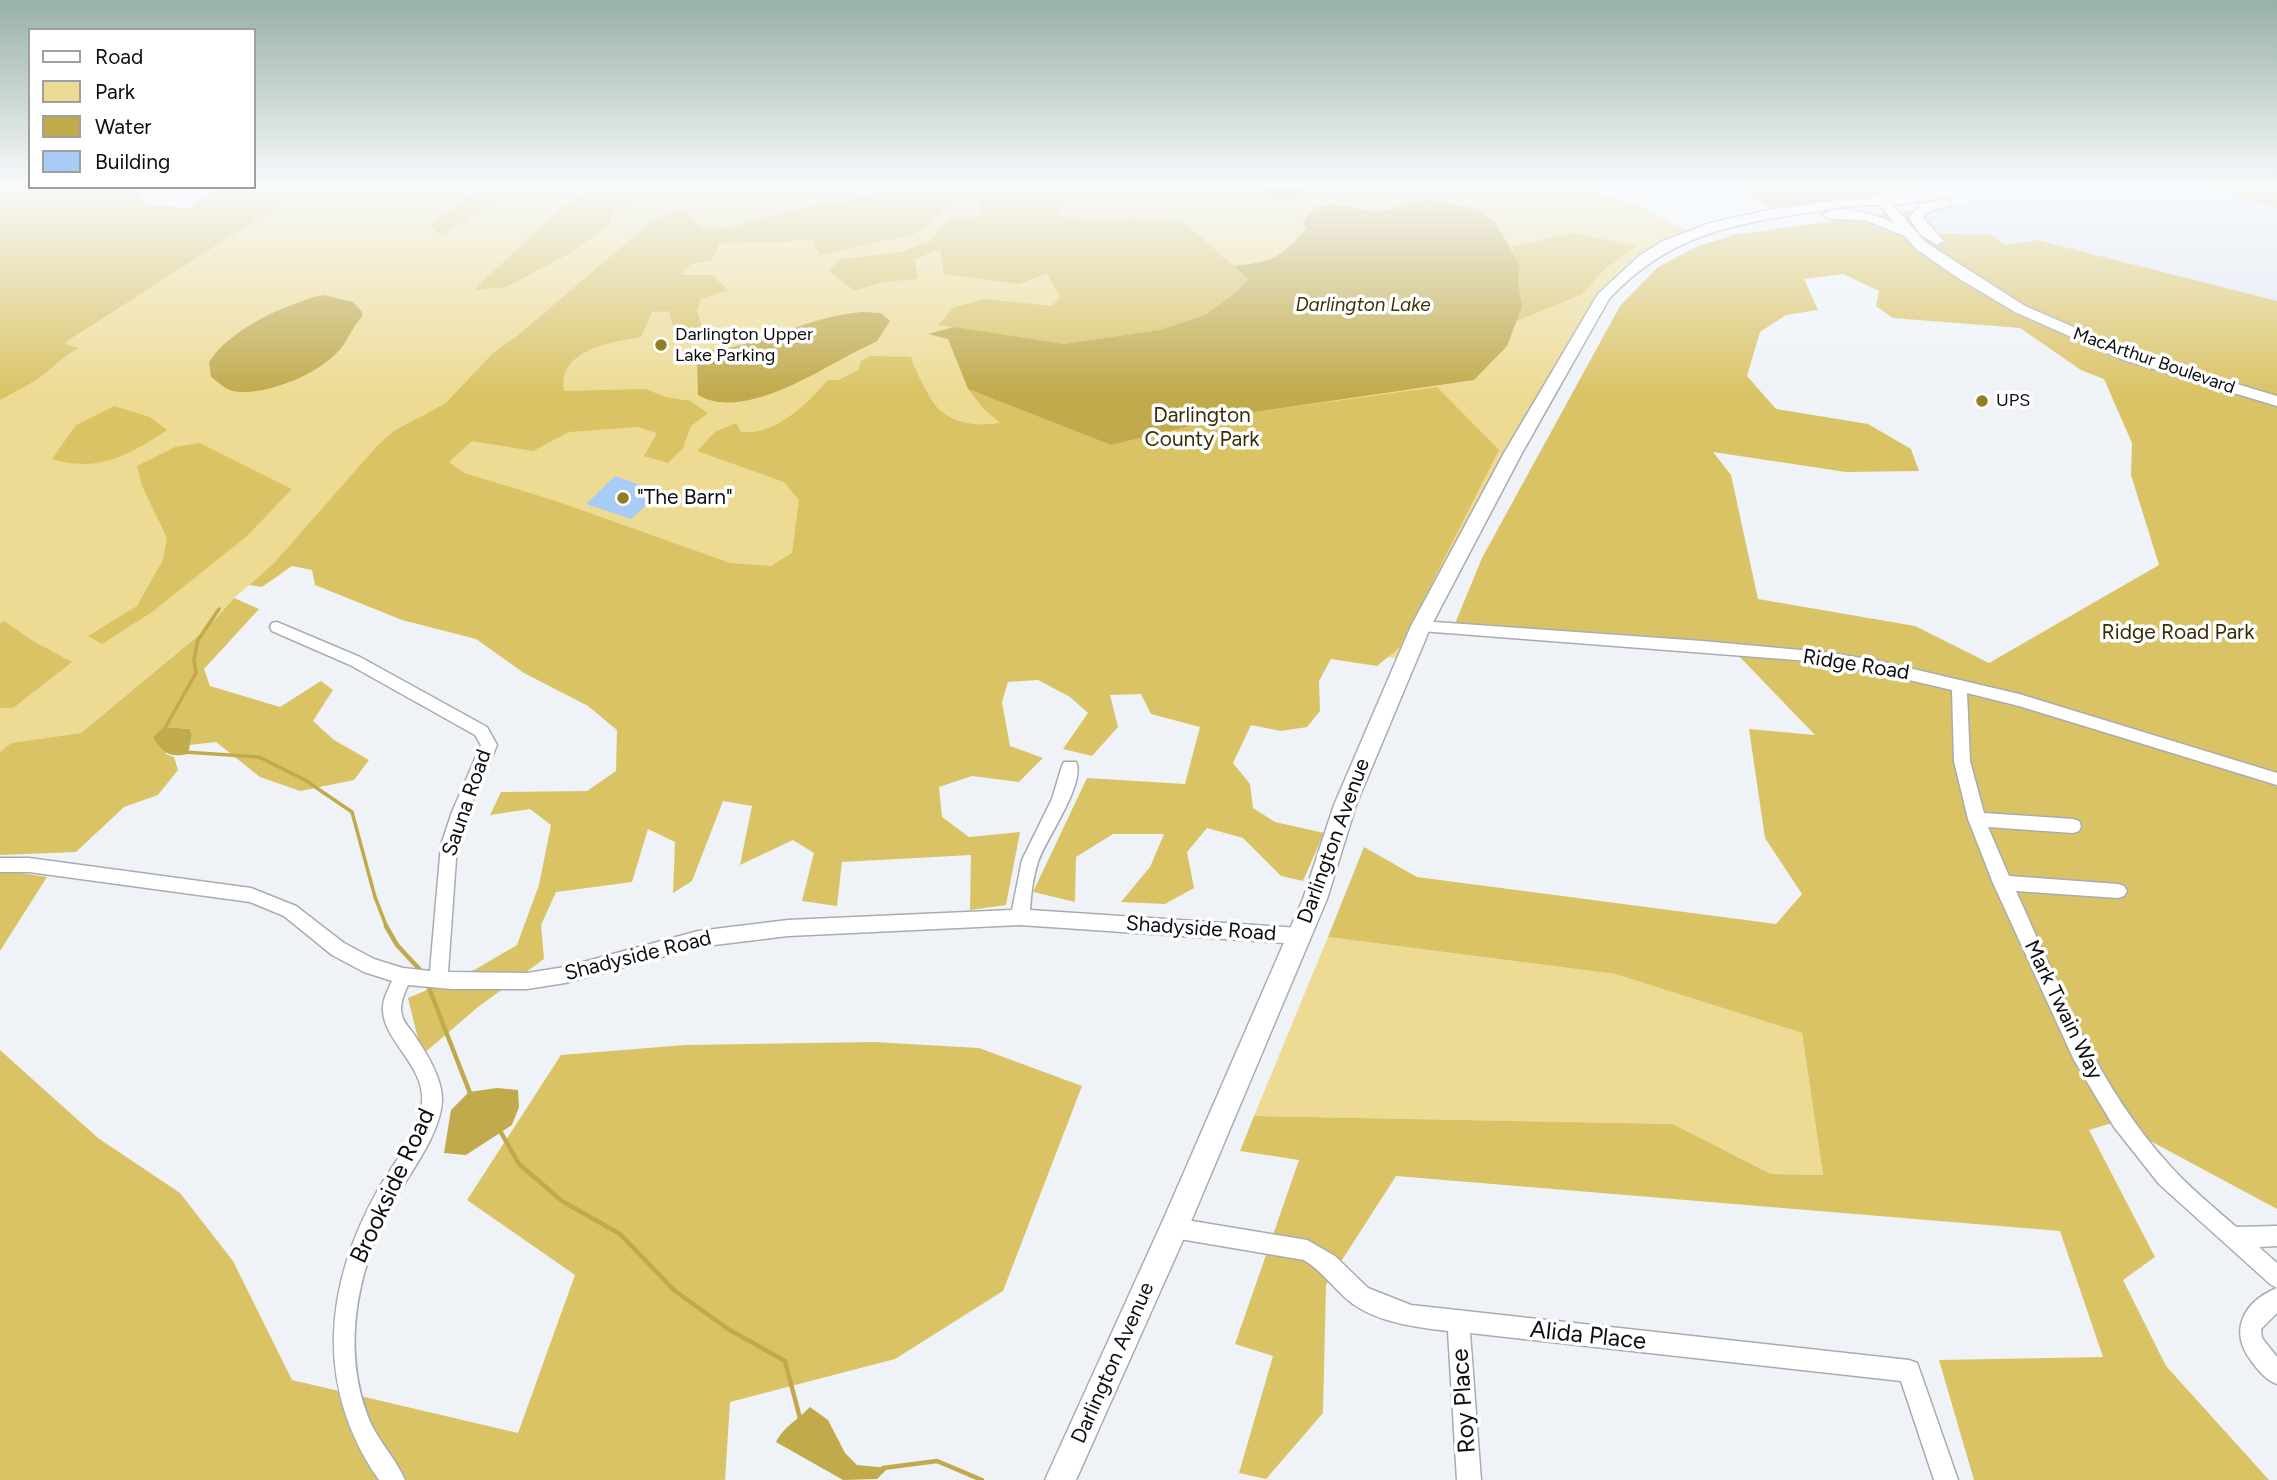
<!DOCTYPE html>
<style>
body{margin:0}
#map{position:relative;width:2277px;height:1480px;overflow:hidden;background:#eff3f8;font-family:Figtree,sans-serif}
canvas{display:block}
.legend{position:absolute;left:28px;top:28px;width:228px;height:161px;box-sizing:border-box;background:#fff;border:2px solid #9e9f9f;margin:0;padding:9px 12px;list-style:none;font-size:21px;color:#0d0e10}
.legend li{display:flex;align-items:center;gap:14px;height:35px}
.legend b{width:35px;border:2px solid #9e9f9f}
</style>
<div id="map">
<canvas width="2277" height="1480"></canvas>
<ul class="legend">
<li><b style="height:9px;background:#fff"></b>Road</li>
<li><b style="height:19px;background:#eddb93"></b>Park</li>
<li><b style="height:19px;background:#c1aa4b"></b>Water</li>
<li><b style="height:19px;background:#a9ccf7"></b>Building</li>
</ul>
</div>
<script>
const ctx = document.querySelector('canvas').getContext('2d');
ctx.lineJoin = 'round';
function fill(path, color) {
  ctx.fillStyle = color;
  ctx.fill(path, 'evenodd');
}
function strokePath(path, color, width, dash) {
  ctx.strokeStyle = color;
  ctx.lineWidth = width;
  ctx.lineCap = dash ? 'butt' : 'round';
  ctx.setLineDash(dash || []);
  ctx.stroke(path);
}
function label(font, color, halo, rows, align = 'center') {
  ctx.font = font + ' Figtree,sans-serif';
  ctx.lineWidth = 7;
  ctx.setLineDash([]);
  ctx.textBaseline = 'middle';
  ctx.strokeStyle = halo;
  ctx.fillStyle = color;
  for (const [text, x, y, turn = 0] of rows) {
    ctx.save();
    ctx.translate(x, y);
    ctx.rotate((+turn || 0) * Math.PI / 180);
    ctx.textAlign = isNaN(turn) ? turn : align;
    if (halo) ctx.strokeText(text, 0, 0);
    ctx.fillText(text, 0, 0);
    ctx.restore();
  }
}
fill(new Path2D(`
 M 2095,186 L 2205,186 L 2277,208 L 2277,301 L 2037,240 L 2005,245 L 1935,233 L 1922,221 L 1932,207 Z`), '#dfe8f2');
fill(new Path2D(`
 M 309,186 L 1567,186 L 1629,201 L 1691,232 L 1612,286 L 1407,660 L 1361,653 L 275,562 L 234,598 L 203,631 L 81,733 L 11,743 L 0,752 L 0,400 L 50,370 L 58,360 L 77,347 L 63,343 Z
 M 1328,937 L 1615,974 L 1802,1033 L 1823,1175 L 1771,1174 L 1673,1124 L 1254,1116 Z`), '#eddb93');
fill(new Path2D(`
 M 0,186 L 137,187 L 145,204 L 188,208 L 220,187 L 309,186 L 64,343 L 79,348 C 65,355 59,362 48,371 C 34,383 16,391 0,400 Z
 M 484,186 L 518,186 L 442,235 L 429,226 Z
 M 593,186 L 679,186 L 632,200 L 611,213 L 610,225 L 570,253 L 506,287 L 474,290 L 561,208 Z
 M 899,186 L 1141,186 L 1097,193 L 1059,204 L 1059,215 L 1088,221 L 1133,219 L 1185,223 L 1248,279 L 1235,293 L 1205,315 L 1161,330 L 1064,344 L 938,325 L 954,307 L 985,299 L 1052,306 L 1060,297 L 1047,273 L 1019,284 L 944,274 L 940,249 L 915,259 L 918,279 L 883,282 L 855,291 L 828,271 L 841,259 L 902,252 L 931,240 L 940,228 L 955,216 L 974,219 L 984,212 L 976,200 L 959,198 L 915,234 L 820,255 L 812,240 L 719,244 L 712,260 L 691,264 L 680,275 L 712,275 L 728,290 L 701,299 L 697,311 L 703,329 L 676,336 L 669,311 L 652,312 L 641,337 C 611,342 557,350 564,391 L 646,389 L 665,397 L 690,401 L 708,413 L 691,426 L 683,448 L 668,463 L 644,456 L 657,433 L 638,427 L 569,432 L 533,451 L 472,441 L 449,462 L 464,473 L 553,500 L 730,563 L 771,566 L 792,553 L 799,500 L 784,482 L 697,451 L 715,432 L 736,423 L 741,432 C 775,436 807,404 828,380 L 839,380 L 858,370 L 861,361 L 871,356 L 911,357 C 915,370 931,404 941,411 C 957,425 981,426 1000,423 L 983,408 L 968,389 L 1111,445 L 1241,414 L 1437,387 L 1499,450 L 1399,648 L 1377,666 L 1331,659 L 1319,681 L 1320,711 L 1307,727 L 1281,731 L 1251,725 L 1233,763 L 1250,784 L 1253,808 L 1275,822 L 1324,833 L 1303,881 L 1281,876 L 1243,838 L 1207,828 L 1187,852 L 1194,888 L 1165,904 L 1121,902 L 1150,867 L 1164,834 L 1113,834 L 1076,857 L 1075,902 L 1033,892 L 1087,778 L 1185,784 L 1200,727 L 1151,714 L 1141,694 L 1110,695 L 1118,727 L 1092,756 L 1063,749 L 1088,713 L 1070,697 L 1038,680 L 1008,682 L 1002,702 L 1010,746 L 1043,758 L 1019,782 L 972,776 L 939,787 L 942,817 L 969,837 L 1020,832 L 1006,905 L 970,910 L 971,855 L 842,862 L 837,906 L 802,901 L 814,853 L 793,840 L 740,865 L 752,806 L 723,801 L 692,881 L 673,893 L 675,842 L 648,829 L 632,882 L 556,892 L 541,925 L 544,959 L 478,1007 L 422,1055 L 408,998 L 476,969 L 517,945 L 539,885 L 551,825 L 530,809 L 490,815 L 501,792 L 587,791 L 616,771 L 617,730 L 588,706 L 524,673 L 476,639 L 402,620 L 315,585 L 312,570 L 292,566 L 262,587 L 249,585 L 275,562 L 377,446 L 394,431 L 446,403 L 493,353 L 516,337 L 652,221 L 684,208 L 701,228 C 731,232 753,219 781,213 C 819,205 862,200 899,186 Z
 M 1745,186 L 1942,186 L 1771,209 L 1748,193 Z
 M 2205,186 L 2277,186 L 2277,208 Z
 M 1932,207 L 1922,221 L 1935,233 L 1993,235 L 2005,245 L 2037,240 L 2277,301 L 2277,1209 L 2115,1122 L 2089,1130 L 2155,1257 L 2123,1280 L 2166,1366 L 2269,1480 L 1974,1480 L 1939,1360 L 2103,1357 L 2060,1231 L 1396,1176 L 1326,1285 L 1323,1413 L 1266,1479 L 1239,1473 L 1273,1356 L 1235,1344 L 1299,1160 L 1240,1151 L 1254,1116 L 1673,1124 L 1771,1174 L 1823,1175 L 1802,1033 L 1615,974 L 1328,937 L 1364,847 L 1417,877 L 1776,924 L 1802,894 L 1765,838 L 1749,729 L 1815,735 L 1734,651 L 1454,626 L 1482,558 L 1620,306 L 1658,267 L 1696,247 L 1733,235 ZM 1843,274 L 1879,291 L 1876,306 L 1893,318 L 2020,328 L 2081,370 L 2104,379 L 2132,443 L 2131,475 L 2159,565 L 1989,663 L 1915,626 L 1758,599 L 1731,475 L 1713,452 L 1846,472 L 1919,471 L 1911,449 L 1868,424 L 1776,409 L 1747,376 L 1760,332 L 1786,315 L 1818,310 L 1804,279 Z
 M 1573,233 L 1636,246 L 1607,267 L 1581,295 L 1514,322 L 1522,307 L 1518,282 L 1520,265 L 1511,247 Z
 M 114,406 L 150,417 L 167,430 C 129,455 99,473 52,459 L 76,425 Z
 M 200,443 L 292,489 L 247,536 L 152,612 L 102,644 L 88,636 L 137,606 L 163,560 L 167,538 L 142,486 L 137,466 L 175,447 Z
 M 234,598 L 259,609 L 204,669 L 210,686 L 280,707 L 321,681 L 333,690 L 313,721 L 334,740 L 369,760 L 354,780 L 300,791 L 260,777 L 216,742 L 190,745 L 192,735 L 190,729 L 164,727 L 166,754 L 174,757 L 178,770 L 158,795 L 124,807 L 76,852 L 0,855 L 0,752 L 11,743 L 81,733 L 206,629 Z
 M 4,621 L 33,641 L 72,662 L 13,708 L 0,708 L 0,623 Z
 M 0,870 L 47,877 L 0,951 Z
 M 874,1042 L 979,1048 L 1082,1086 L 1003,1291 L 895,1359 L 730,1402 L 725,1480 L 0,1480 L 0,1050 L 98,1138 L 180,1193 L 233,1261 L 292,1380 L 518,1433 L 575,1275 L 467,1200 L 561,1055 L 685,1045 Z`), '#dac365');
fill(new Path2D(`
 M 1246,186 L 1316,186 L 1302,197 L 1280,201 Z
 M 1426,199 L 1479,210 L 1495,222 L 1520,265 L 1518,282 L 1522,307 L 1507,346 L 1474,380 L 1241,414 L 1111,445 L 968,389 L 948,339 L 928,334 L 954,327 L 1064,344 L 1160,330 L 1205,315 L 1235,293 L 1248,279 L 1234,266 C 1274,261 1279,259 1306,229 L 1303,223 C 1318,190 1353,212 1378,211 C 1396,210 1409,201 1426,199 Z
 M 323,295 L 353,302 L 362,312 L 362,317 C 354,326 350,334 344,344 C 326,372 266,397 233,391 C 226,390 217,381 211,377 L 209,362 C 230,329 285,304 323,295 Z
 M 863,312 L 881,313 L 890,321 L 877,341 C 865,348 853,352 842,359 C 805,379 739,419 698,395 L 697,356 C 709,347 719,350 733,347 C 777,337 817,315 863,312 Z
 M 164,727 L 190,729 L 192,735 L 188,754 C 169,758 163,753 153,737 Z
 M 497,1088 L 518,1090 L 519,1107 L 512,1125 L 466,1155 L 444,1153 L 451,1110 L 469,1092 Z
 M 810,1407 L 828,1420 L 845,1453 L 857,1465 L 888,1468 L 877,1479 L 843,1480 L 776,1442 C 783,1427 798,1420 810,1407 Z`), '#c1aa4b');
strokePath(new Path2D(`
 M 165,728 L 196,673 L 194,659 L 198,640 L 219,609
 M 184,752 L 259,757 L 305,780 L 352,812 L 375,897 L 387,928`), '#c1aa4b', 3.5);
strokePath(new Path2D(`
 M 386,926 L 397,945 L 423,973
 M 427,983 L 470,1093
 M 499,1129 L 519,1164 L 562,1201 L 620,1234 L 675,1291 L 728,1329 L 785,1361 L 801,1422
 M 883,1468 L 937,1461 L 982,1480`), '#c1aa4b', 4.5);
fill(new Path2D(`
 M 615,476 L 661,492 L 631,519 L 586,504 Z`), '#a9ccf7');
const minor = new Path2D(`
 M 1421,621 L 1702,641 L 1822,652 L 1875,660 L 2019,694 L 2277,773 L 2277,785 L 2019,706 L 1967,693 L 1970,761 L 1984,813 L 2073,819 L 2079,821 L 2081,826 L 2079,831 L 2073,833 L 1988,827 L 2009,876 L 2118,884 L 2124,886 L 2127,891 L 2124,896 L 2118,898 L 2016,891 C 2060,988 2099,1090 2173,1169 C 2192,1190 2215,1208 2236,1227 L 2277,1226 L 2277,1246 L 2259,1247 L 2277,1263 L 2277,1288 L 2270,1284 L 2159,1184 L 2114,1127 L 2074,1060 L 1993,883 L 1968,819 L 1954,761 L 1952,690 L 1875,672 L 1822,662 L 1421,631 L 1414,626 Z
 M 277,622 L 360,657 L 487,727 L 497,745 L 468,812 L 457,845 L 448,972 L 527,973 L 565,967 L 698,931 L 788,920 L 1012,910 L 1022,860 L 1052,799 L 1062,766 L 1064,762 L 1076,762 C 1086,784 1046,838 1038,862 C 1033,877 1031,894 1030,910 L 1299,928 L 1305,931 L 1308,936 L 1305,941 L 1299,944 L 1020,925 L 788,936 L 698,947 L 565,983 L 527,989 L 452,989 L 408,985 C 404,994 399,1005 402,1015 C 403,1022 409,1027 413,1033 C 425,1051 443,1078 442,1101 C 440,1134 413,1168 397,1196 C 360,1259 341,1340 366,1411 C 374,1437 394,1455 405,1480 L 379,1480 C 314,1386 324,1285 379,1188 C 394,1162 419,1134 422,1103 C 426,1067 384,1041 383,1011 C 382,1000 388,990 392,981 L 364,972 L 332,955 L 284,916 L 250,902 L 29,872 L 0,872 L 0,858 L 29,858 L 251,888 L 296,906 L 344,943 L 374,959 L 403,968 L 430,971 L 441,845 L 452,812 L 481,745 L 475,735 L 350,665 L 272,631 L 270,627 L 272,623 Z
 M 1174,1218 L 1307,1240 L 1335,1256 L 1368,1288 L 1411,1305 L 1909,1360 L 1917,1363 L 1920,1371 L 1958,1480 L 1934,1480 L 1901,1381 L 1470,1333 L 1481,1480 L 1457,1480 L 1448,1331 C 1416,1327 1380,1323 1353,1304 C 1335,1291 1325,1273 1304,1260 L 1174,1238 L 1167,1235 L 1164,1228 L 1167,1221 Z
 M 2277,1288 L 2277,1313 L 2261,1329 L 2262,1338 L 2277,1357 L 2277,1384 C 2266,1380 2259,1371 2252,1362 C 2228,1331 2243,1302 2277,1288 Z`);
const major = new Path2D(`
 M 1970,186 L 2009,186 L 2003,190 L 1893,205 L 1925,242 L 2025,306 L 2133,353 L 2277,396 L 2277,406 L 2121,359 L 2015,312 L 1958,278 L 1915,248 L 1905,236 L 1865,220 L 1830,219 L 1823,215 C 1838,202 1877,215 1894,223 L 1880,205 C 1853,204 1826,210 1800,214 C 1723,225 1664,240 1609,299 L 1522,453 L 1431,626 L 1356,805 L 1327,899 L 1184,1238 L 1076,1480 L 1045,1480 L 1164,1218 L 1303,899 L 1334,805 L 1411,626 L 1504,453 L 1598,294 L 1639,256 L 1661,242 L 1710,223 L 1768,210 L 1836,200 L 1901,196 Z
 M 1945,199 L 1950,200 L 1950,206 L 1931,210 L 1923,218 L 1944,241 L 1937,245 L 1920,234 L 1909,218 L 1921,204 Z`);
strokePath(minor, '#a8acb1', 3);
strokePath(major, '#a8acb1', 3);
fill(minor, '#fff');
fill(major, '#fff');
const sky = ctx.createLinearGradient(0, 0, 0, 394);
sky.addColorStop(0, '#98b0a9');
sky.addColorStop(0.47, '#f8fafc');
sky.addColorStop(1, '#f8fafc00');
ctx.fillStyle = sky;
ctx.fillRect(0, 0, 2277, 394);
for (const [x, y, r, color] of [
 [661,345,7,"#927d24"],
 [1982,401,7,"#927d24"],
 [623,498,7,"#927d24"]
]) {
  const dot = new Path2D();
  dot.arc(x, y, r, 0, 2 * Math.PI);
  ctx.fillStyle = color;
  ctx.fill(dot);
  strokePath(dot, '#fff', 2.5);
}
label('18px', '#0d0e10', '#fff', [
 ["Darlington Upper",675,335],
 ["Lake Parking",675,356],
 ["UPS",1996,401]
], 'left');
label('18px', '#0d0e10', '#fff', [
 ["MacArthur Boulevard",2154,361,19]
]);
label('italic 19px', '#3c3208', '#fff', [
 ["Darlington Lake",1363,305]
]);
label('21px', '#382e04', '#fff', [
 ["Darlington",1202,416],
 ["County Park",1202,440],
 ["Ridge Road Park",2178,633]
]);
label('21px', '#0d0e10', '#fff', [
 ["\"The Barn\"",637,498]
], 'left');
label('21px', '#0d0e10', '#fff', [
 ["Ridge Road",1856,665,9],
 ["Sauna Road",467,803,-71],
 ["Darlington Avenue",1334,841,-70],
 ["Shadyside Road",1201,929,4],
 ["Shadyside Road",638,956,-14],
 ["Mark Twain Way",2063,1010,64],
 ["Darlington Avenue",1113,1363,-66]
]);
label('24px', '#0d0e10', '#fff', [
 ["Brookside Road",393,1186,-65],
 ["Alida Place",1588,1336,6],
 ["Roy Place",1464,1401,-94]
]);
</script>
